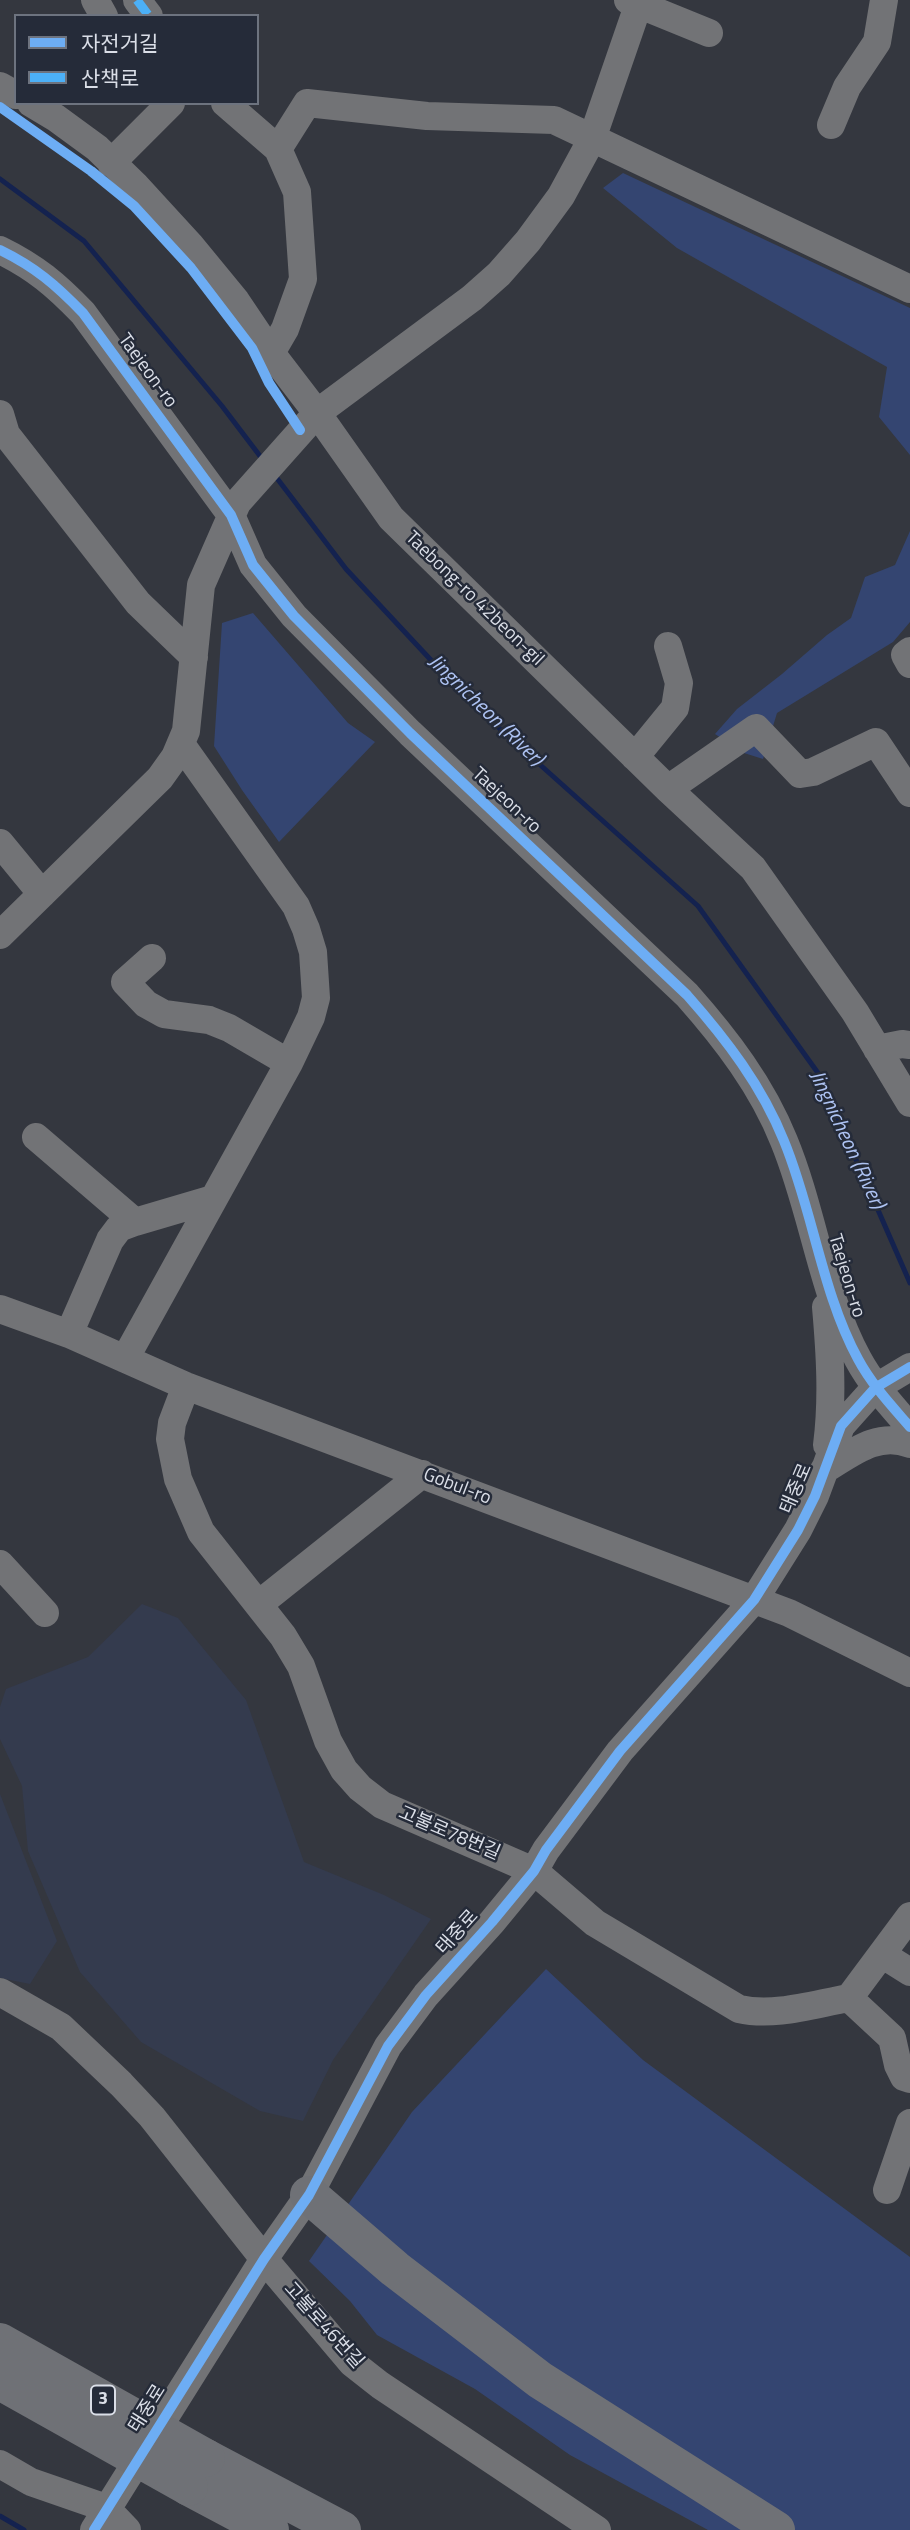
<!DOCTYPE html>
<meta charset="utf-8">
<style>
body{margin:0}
#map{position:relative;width:910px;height:2530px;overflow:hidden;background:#34373f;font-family:"Titillium Web","Noto Sans KR",sans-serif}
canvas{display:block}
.legend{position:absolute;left:14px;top:14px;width:245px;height:91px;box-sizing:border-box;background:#252b39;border:2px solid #6d737f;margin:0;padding:9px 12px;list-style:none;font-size:21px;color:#dadee7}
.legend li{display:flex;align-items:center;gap:14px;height:35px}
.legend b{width:35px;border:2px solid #6d737f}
</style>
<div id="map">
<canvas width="910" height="2530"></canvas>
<ul class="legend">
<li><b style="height:9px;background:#6dadf4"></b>자전거길</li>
<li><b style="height:9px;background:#4cb0f7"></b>산책로</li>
</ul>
</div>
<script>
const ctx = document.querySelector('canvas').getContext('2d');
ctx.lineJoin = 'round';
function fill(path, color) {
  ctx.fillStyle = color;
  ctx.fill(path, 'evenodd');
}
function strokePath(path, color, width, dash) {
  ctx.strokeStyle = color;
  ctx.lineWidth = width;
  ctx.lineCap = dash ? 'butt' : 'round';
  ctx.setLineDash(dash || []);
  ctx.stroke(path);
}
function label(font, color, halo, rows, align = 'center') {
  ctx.font = font + ' "Titillium Web","Noto Sans KR",sans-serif';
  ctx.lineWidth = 5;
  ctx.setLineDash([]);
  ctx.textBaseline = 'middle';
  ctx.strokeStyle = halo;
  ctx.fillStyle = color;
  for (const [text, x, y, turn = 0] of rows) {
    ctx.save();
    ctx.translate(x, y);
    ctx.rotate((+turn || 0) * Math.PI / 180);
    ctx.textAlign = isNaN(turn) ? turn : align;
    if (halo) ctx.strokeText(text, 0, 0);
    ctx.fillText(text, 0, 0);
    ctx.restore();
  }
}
fill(new Path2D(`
 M 142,1604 L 178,1618 L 246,1700 L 304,1862 L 384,1895 L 431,1919 L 333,2060 L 303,2121 L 260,2111 L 141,2042 L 80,1972 L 28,1851 L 22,1786 L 0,1739 L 0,1707 L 6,1689 L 88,1657 Z
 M 0,1794 L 57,1941 L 30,1984 L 0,1978 Z`), '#343b4e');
fill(new Path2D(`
 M 623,173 L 910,308 L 910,455 L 879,417 L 887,367 L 677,248 L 603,188 Z
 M 910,531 L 910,622 L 893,642 L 777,713 L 763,759 L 744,753 L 715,734 L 737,709 L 782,674 L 827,635 L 851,618 L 865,577 L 895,565 Z
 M 253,613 L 348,723 L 375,742 L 279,842 L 242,790 L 214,746 L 222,623 Z
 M 546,1969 L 643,2060 L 910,2257 L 910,2530 L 708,2530 L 570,2455 L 475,2389 L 377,2335 L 350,2301 L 309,2261 L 412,2112 Z`), '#344571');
strokePath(new Path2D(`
 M 0,179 L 84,241 L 222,406 L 263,460
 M 273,473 L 346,569 L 471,703 L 698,906 L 818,1073 L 910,1283
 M 0,2516 L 24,2530`), '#14224f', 5);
strokePath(new Path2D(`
 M 95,0 L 104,16
 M 137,0 L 149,16
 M 628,0 L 709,33
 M 0,86 L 16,95
 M 31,103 L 56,118 L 97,148 L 135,185 L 190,245 L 236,301 L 271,353 L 317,413 L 391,518 L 668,789 L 753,868 L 855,1012 L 910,1103
 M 225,103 L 278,149 L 297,192 L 303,279 L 285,329 L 271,353
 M 831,125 L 847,87 L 877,42 L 884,0
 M 278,149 L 307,103 L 427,116 L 554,120 L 910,289
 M 111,163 L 171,103
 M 0,250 C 35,267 56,285 83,313 L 231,515 L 253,565 L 294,616 L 410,733 L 687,995 C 726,1039 762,1086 784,1141 C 813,1211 822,1293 858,1359 C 872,1385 891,1405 910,1427
 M 0,414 L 6,434 L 138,603 L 194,657
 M 910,651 L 905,655 L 910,664
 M 635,757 L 675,708 L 679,683 L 668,646
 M 668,789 L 756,728 L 800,774 L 813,772 L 876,742 L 910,793
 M 0,843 L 42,894
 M 0,935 L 160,778 L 175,757 L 186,731 L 201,585 L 237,503 L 317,413 L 472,298 L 499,274 L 528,241 L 561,196 L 592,139 L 640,0
 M 152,958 L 125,982 L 146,1004 L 164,1014 L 209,1020 L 229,1028 L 289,1063
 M 877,1049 L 902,1044 L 910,1045
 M 36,1137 L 135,1222
 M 826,1307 C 830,1353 833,1399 827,1445
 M 0,1309 L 69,1334 L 186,1386 L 789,1613 L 910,1673
 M 69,1334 L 110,1240 L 119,1228 L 135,1222 L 213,1199
 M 125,1359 L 289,1063 L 311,1017 L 316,998 L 313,952 L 306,929 L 296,906 L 181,744
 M 186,1386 L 172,1423 L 170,1439 L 178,1479 L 201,1532 L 283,1636 L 301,1666 L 328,1741 L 344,1770 L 360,1788 L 382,1805 L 534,1871 L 595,1923 L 739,2009 C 775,2017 814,2004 849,1998 L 892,2038 L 898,2065 L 904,2077 L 910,2079
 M 824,1470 C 851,1454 877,1431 910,1444
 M 0,1564 L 45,1613
 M 259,1604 L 422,1474
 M 883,1955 L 910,1972
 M 0,1992 L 61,2027 L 121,2084 L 152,2117 L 264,2259 L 352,2363 L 380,2385 L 597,2530
 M 849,1998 L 910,1916
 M 887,2190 L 910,2123
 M 0,2464 L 31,2482 L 106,2508 L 127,2530
 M 94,2530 L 264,2259 L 309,2195 L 388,2046 L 426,1995 L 492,1922 L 534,1871 L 546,1850 L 620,1751 L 754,1600 L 798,1530 L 815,1496 L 841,1426 L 875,1388 L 910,1367`), '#727376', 28);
strokePath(new Path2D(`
 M 309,2195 L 395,2269 L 540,2380 L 776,2530
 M 206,2458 L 342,2530
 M 189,2487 L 270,2530`), '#6f7176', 38);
strokePath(new Path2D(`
 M 0,2342 L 206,2458
 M 0,2381 L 189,2487`), '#6f7176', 38);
strokePath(new Path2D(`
 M 137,0 L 149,16`), '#4cb0f7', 9, [18, 9]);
strokePath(new Path2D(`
 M 0,107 L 91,171 L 134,206 L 191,268 L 252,348 L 269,383 L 300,430
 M 0,250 C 35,267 56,285 83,313 L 231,515 L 253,565 L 294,616 L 410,733 L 687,995 C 726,1039 762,1086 784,1141 C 813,1211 822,1293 858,1359 C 872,1385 891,1405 910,1427
 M 94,2530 L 264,2259 L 309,2195 L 388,2046 L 426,1995 L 492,1922 L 534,1871 L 546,1850 L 620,1751 L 754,1600 L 798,1530 L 815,1496 L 841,1426 L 875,1388 L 910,1367`), '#6dadf4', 10);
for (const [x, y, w] of [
 [103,2400,24]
]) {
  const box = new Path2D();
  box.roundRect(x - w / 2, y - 14.5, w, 29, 5);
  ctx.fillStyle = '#252b39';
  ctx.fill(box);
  strokePath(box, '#dadee7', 2);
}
label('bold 18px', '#dadee7', null, [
 ["3",103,2400]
]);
label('19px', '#dadee7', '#252b39', [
 ["Taejeon-ro",147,371,54],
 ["Taebong-ro 42beon-gil",474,599,44],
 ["Taejeon-ro",506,801,43],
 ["Taejeon-ro",846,1276,73],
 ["Gobul-ro",457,1487,21],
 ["태중로",797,1489,-67],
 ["고불로78번길",449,1834,23],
 ["태중로",458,1933,-48],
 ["고불로46번길",323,2326,48],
 ["태중로",148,2409,-58]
]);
label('italic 21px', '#adc2f2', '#252b39', [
 ["Jingnicheon (River)",485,711,44],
 ["Jingnicheon (River)",846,1140,65]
]);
</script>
